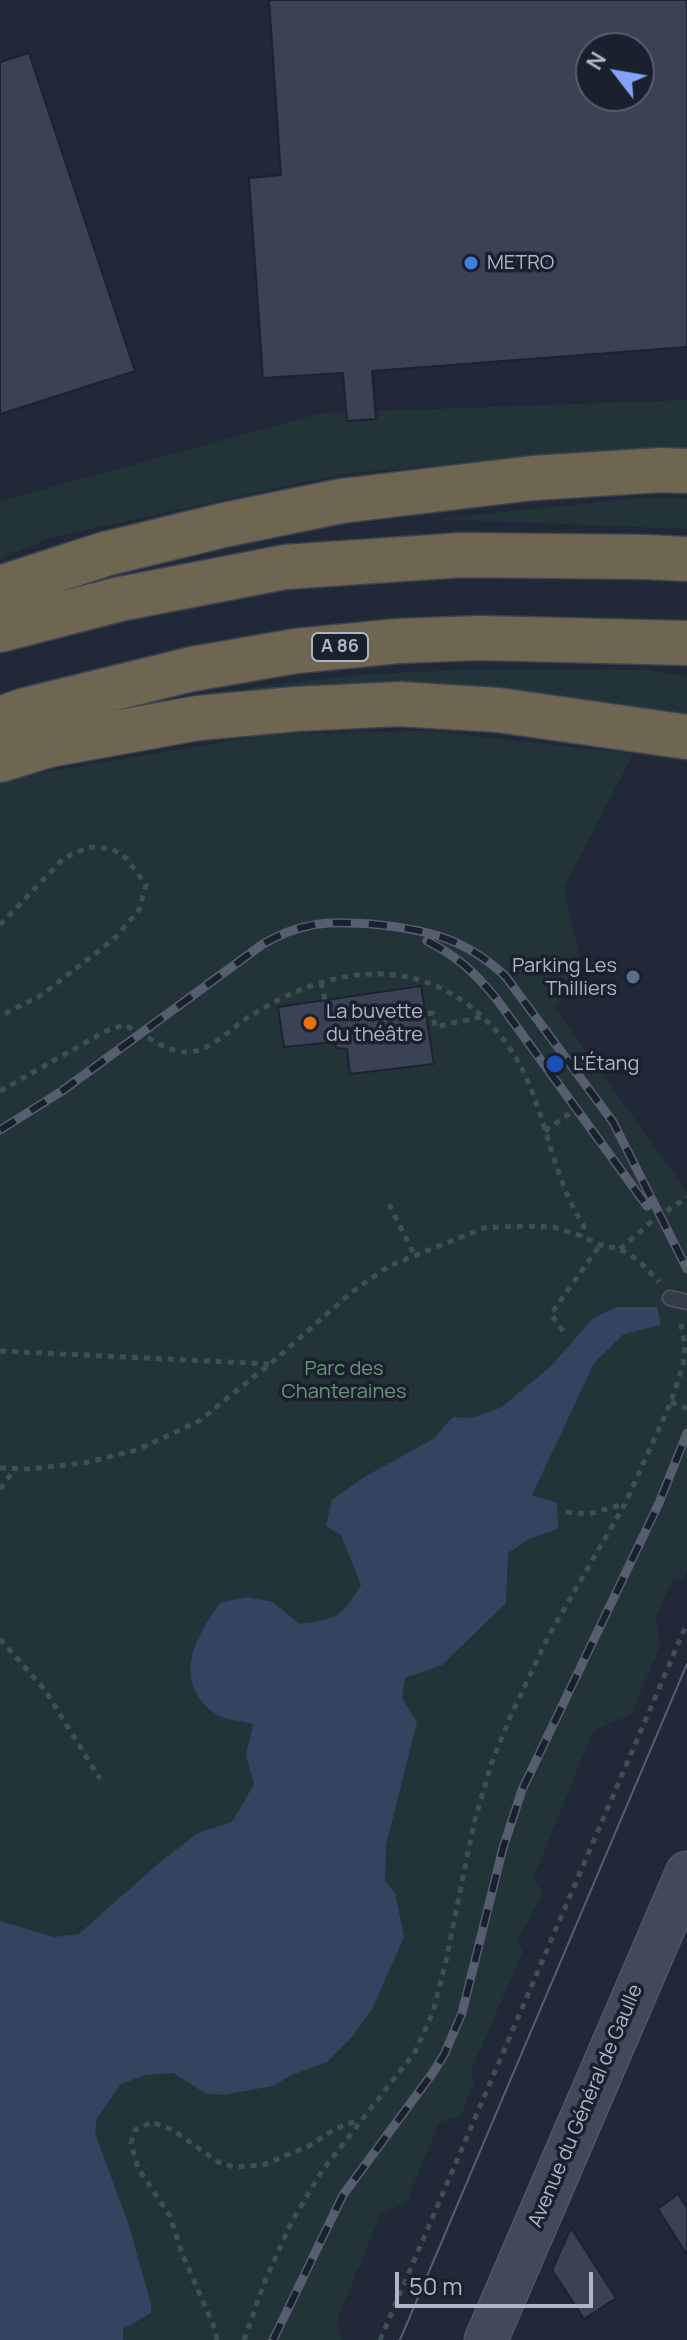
<!DOCTYPE html>
<meta charset="utf-8">
<style>
body{margin:0}
#map{position:relative;width:687px;height:2340px;overflow:hidden;background:#212838;font-family:Manrope,sans-serif}
canvas{display:block}
.north{position:absolute;left:575px;top:32px;width:80px;height:80px;box-sizing:border-box;background:#1a202d;border:2px solid #565c6a;border-radius:50%;rotate:301deg;font-size:22px;font-weight:700;line-height:32px;text-align:center;color:#afb5c5}
.north::after{content:'';display:block;margin:auto;width:28px;height:36px;background:#82a3f7;clip-path:polygon(50% 0,100% 100%,50% 72%,0 100%)}
.scale{position:absolute;left:395px;top:2272px;width:198px;height:36px;box-sizing:border-box;border:4px solid #afb5c5;border-top:0;padding-left:10px;font-size:24px;line-height:28px;white-space:nowrap;color:#afb5c5;-webkit-text-stroke:6px #1a202d;paint-order:stroke}
</style>
<div id="map">
<canvas width="687" height="2340"></canvas>
<div class="north">N</div>
<div class="scale">50 m</div>
</div>
<script>
const ctx = document.querySelector('canvas').getContext('2d');
ctx.lineJoin = 'round';
function fill(path, color) {
  ctx.fillStyle = color;
  ctx.fill(path, 'evenodd');
}
function strokePath(path, color, width, dash) {
  ctx.strokeStyle = color;
  ctx.lineWidth = width;
  ctx.lineCap = dash ? 'butt' : 'round';
  ctx.setLineDash(dash || []);
  ctx.stroke(path);
}
function label(font, color, halo, rows, align = 'center') {
  ctx.font = font + ' Manrope,sans-serif';
  ctx.lineWidth = 7;
  ctx.setLineDash([]);
  ctx.textBaseline = 'middle';
  ctx.strokeStyle = halo;
  ctx.fillStyle = color;
  for (const [text, x, y, turn = 0] of rows) {
    ctx.save();
    ctx.translate(x, y);
    ctx.rotate((+turn || 0) * Math.PI / 180);
    ctx.textAlign = isNaN(turn) ? turn : align;
    if (halo) ctx.strokeText(text, 0, 0);
    ctx.fillText(text, 0, 0);
    ctx.restore();
  }
}
fill(new Path2D(`
 M 687,400 L 687,448 L 660,447 L 341,474 L 50,538 L 0,559 L 0,501 L 322,413 Z
 M 649,497 L 687,499 L 687,529 L 434,519 Z
 M 462,670 L 644,670 L 687,676 L 687,719 L 252,698 L 252,687 L 369,674 Z
 M 431,731 L 633,754 L 564,887 L 582,970 L 578,984 L 554,1007 L 687,1192 L 687,1570 L 684,1578 L 672,1581 L 655,1619 L 661,1644 L 631,1715 L 594,1730 L 592,1734 L 533,1879 L 543,1893 L 518,1939 L 523,1951 L 472,2069 L 471,2073 L 474,2082 L 461,2115 L 439,2123 L 406,2203 L 381,2214 L 337,2320 L 342,2340 L 0,2340 L 0,783 L 18,777 L 269,734 Z`), '#233439');
fill(new Path2D(`
 M 617,1307 L 657,1307 L 661,1325 L 624,1334 L 594,1363 L 532,1495 L 557,1503 L 558,1529 L 529,1539 L 508,1553 L 506,1603 L 442,1665 L 405,1678 L 402,1698 L 417,1723 L 386,1845 L 385,1881 L 395,1893 L 404,1937 L 372,2009 L 352,2037 L 327,2062 L 292,2075 L 272,2086 L 223,2095 L 205,2093 L 173,2073 L 146,2075 L 121,2084 L 97,2118 L 95,2133 L 129,2226 L 151,2304 L 151,2313 L 123,2329 L 123,2340 L 0,2340 L 0,1921 L 54,1937 L 79,1934 L 159,1863 L 198,1833 L 232,1822 L 254,1784 L 246,1755 L 253,1724 C 242,1721 225,1720 216,1714 C 171,1682 194,1639 220,1603 L 247,1597 L 273,1602 L 299,1624 C 337,1619 341,1618 361,1585 L 341,1535 L 326,1526 L 332,1500 L 366,1476 L 435,1438 L 445,1425 L 454,1417 L 472,1418 L 502,1407 L 552,1365 L 593,1318 Z`), '#354260');
const building = new Path2D(`
 M 269,0 L 687,0 L 687,347 L 372,371 L 376,419 L 347,421 L 343,373 L 263,378 L 249,178 L 281,175 ZM 591,48 L 639,48 L 639,96 L 591,96 Z
 M 29,53 L 135,371 L 0,414 L 0,62 Z
 M 421,986 L 434,1064 L 350,1074 L 347,1049 L 336,1048 L 335,1042 L 284,1047 L 278,1007 Z
 M 678,2194 L 687,2208 L 687,2255 L 658,2209 Z
 M 571,2228 L 616,2298 L 584,2319 L 552,2270 Z`);
fill(building, '#3a4356');
strokePath(building, '#1c222f', 2);
const service = new Path2D(`
 M 670,1298 L 687,1302`);
const secondary = new Path2D(`
 M 486,2340 L 687,1873`);
const motorway = new Path2D(`
 M 0,588 L 105,554 L 224,525 L 341,501 L 533,478 L 661,470 L 687,471
 M 0,630 L 120,599 L 285,567 L 462,555 L 647,557 L 687,559
 M 0,719 L 25,710 L 192,669 L 296,651 L 398,641 L 480,638 L 687,643
 M 0,760 L 49,745 L 198,718 L 296,709 L 399,704 L 498,710 L 687,737`);
strokePath(service, '#4f5563', 17);
strokePath(secondary, '#4f5563', 45);
strokePath(motorway, '#3c4250', 47);
strokePath(new Path2D(`
 M 0,925 L 64,858 L 89,847 L 112,849 L 126,858 L 146,885 L 139,910 L 114,939 L 40,996 L 0,1016
 M 321,982 L 325,1000
 M 423,1021 L 423,1014 L 433,1013 L 435,1027 L 481,1017
 M 0,1091 L 106,1031 L 124,1025 C 143,1033 164,1051 185,1052 C 209,1053 229,1030 247,1018 C 332,963 427,950 499,1034 C 546,1089 545,1166 584,1226 L 581,1236
 M 545,1131 L 579,1107
 M 389,1204 L 415,1256
 M 620,1249 L 650,1223 L 687,1197
 M 563,1331 L 551,1314 L 600,1245
 M 0,1351 L 269,1364
 M 671,1402 L 687,1409
 M 0,1468 L 31,1469 L 84,1463 L 137,1450 L 199,1421 L 270,1364 L 352,1292 L 389,1266 L 484,1228 L 523,1226 L 553,1227 L 581,1236 L 600,1245 L 620,1249 L 638,1260 L 659,1282
 M 0,1489 L 14,1470
 M 566,1512 L 589,1514 L 624,1504
 M 0,1639 L 45,1690 L 100,1779
 M 217,2340 L 215,2329 L 182,2253 L 170,2216 L 138,2168 L 131,2143 L 135,2130 L 152,2122 L 173,2130 L 218,2162 L 234,2167 L 263,2165 L 309,2146 L 335,2129 L 359,2120
 M 244,2340 L 265,2281 L 291,2223 L 322,2171 L 415,2052 L 433,2012 L 446,1961 L 474,1823 L 492,1762 L 511,1715 L 549,1635 L 625,1504 L 671,1402 L 683,1365 L 685,1346 L 680,1319
 M 380,2340 L 687,1623`), '#3d5054', 5, [6, 6]);
strokePath(service, '#343b49', 14);
strokePath(secondary, '#42495c', 42);
strokePath(motorway, '#6f6651', 44);
strokePath(new Path2D(`
 M 400,2340 L 687,1664`), '#565e70', 2);
const rail = new Path2D(`
 M 427,941 C 457,956 474,972 495,997 L 647,1206
 M 0,1130 L 62,1091 L 263,944 C 277,936 292,929 309,926 C 329,921 350,923 371,924 C 425,929 466,938 506,977 L 613,1122 L 687,1269
 M 273,2340 L 343,2195 L 432,2074 L 444,2055 L 462,2013 L 503,1848 L 522,1790 L 659,1503 L 687,1433`);
strokePath(rail, '#565e70', 9);
strokePath(rail, '#1a202d', 6, [18]);
for (const [x, y, r, color] of [
 [471,263,8,"#3f7fe0"],
 [633,977,8,"#5c6f8a"],
 [310,1023,8,"#e8710a"],
 [555,1064,10,"#1a4fb4"]
]) {
  const dot = new Path2D();
  dot.arc(x, y, r, 0, 2 * Math.PI);
  ctx.fillStyle = color;
  ctx.fill(dot);
  strokePath(dot, '#1a202d', 3);
}
for (const [x, y, w] of [
 [340,647,56]
]) {
  const box = new Path2D();
  box.roundRect(x - w / 2, y - 14, w, 28, 6);
  ctx.fillStyle = '#1a202d';
  ctx.fill(box);
  strokePath(box, '#afb5c5', 2);
}
label('bold 18px', '#afb5c5', null, [
 ["A 86",340,647]
]);
label('20px', '#afb5c5', '#1a202d', [
 ["METRO",487,263],
 ["Parking Les",617,966,"right"],
 ["Thilliers",617,989,"right"],
 ["La buvette",326,1012],
 ["du théâtre",326,1035],
 ["L'Étang",573,1064]
], 'left');
label('20px', '#679676', '#1a202d', [
 ["Parc des",344,1369],
 ["Chanteraines",344,1392]
]);
label('20px', '#afb5c5', '#1a202d', [
 ["Avenue du Général de Gaulle",586,2106,-67]
]);
</script>
